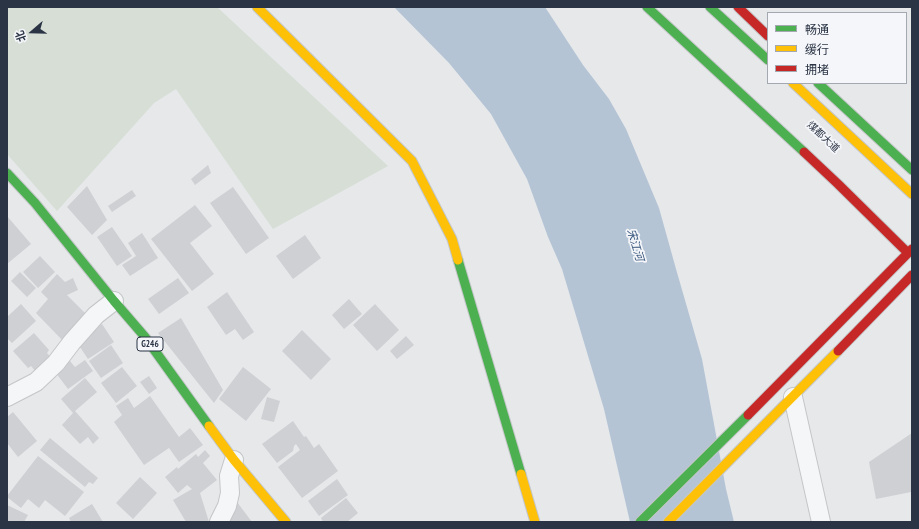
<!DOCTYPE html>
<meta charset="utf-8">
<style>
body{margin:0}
#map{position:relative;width:919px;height:529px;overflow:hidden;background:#e6e8ea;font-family:"PT Sans Narrow","Noto Sans SC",sans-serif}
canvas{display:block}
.frame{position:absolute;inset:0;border:8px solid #2b3445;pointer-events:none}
.legend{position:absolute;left:767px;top:12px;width:140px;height:72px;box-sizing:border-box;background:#f4f6f9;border:1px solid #a4a8b1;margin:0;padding:5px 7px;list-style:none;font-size:12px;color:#2b3445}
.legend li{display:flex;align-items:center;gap:8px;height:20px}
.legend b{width:20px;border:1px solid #a4a8b1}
.north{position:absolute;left:12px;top:12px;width:40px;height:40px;-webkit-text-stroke:3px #f4f6f9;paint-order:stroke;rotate:250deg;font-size:11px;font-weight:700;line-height:16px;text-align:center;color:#2b3445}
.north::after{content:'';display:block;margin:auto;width:14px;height:18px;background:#2b3445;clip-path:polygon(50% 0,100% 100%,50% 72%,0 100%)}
</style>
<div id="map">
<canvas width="919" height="529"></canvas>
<div class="frame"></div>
<ul class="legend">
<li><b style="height:5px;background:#4caf50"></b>畅通</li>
<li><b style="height:5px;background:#ffc107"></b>缓行</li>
<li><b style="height:5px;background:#c62828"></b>拥堵</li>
</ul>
<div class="north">北</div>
</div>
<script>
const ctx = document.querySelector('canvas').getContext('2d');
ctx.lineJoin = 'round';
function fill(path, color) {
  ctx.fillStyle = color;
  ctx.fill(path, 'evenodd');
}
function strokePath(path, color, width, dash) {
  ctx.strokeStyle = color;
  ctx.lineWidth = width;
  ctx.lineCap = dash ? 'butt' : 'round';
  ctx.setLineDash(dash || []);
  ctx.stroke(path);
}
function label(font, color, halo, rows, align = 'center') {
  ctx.font = font + ' "PT Sans Narrow","Noto Sans SC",sans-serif';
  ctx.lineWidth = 3.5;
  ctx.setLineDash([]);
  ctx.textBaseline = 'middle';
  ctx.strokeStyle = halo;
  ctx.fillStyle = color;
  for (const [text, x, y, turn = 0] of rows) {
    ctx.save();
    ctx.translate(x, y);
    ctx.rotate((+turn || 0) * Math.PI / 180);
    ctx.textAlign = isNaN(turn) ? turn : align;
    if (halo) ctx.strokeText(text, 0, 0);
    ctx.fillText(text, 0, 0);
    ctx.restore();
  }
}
fill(new Path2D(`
 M 7,7 L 217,7 L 388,166 L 273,229 L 176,89 L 154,103 L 57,211 L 7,154 Z`), '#d6ded6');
fill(new Path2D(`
 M 394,7 L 545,7 L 583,65 L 609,99 L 626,129 L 659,208 L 676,269 L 702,359 L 726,489 L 734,522 L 630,522 L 604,409 L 562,269 L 548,237 L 527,179 L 491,114 L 449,63 Z`), '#b4c4d5');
fill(new Path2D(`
 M 208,165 L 211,173 L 195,185 L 191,179 Z
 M 87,186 L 107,220 L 92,235 L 67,207 Z
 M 233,187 L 269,238 L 246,254 L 210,203 Z
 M 132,190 L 136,196 L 112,212 L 108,206 Z
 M 195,205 L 212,226 L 190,243 L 214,274 L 192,291 L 151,239 Z
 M 7,216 L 31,244 L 7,264 Z
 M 112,227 L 132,256 L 117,266 L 97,237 Z
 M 142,233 L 158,258 L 130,276 L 122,265 L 136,256 L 128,243 Z
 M 305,235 L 321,258 L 293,279 L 276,256 Z
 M 40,256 L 55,272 L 38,288 L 23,272 Z
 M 20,272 L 36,288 L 27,297 L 11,281 Z
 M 57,274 L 65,282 L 73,278 L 78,290 L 67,295 L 89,317 L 65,343 L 36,313 L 48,299 L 41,292 Z
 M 178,278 L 189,293 L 159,314 L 148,299 Z
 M 227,292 L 254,332 L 243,340 L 235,329 L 226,335 L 207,307 Z
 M 349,299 L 362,314 L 344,329 L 332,315 Z
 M 21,304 L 36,321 L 12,343 L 7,338 L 7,317 Z
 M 375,304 L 399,330 L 377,351 L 353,325 Z
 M 181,318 L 223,390 L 214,403 L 158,333 Z
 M 102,324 L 114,342 L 88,359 L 76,341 Z
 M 302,330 L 331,359 L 311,380 L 282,351 Z
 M 34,333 L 49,350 L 47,353 L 53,360 L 37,373 L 31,366 L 28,368 L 13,351 Z
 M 406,336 L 414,345 L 397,359 L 390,351 Z
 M 111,345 L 123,363 L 101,378 L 89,361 Z
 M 85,360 L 93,371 L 68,389 L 55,372 L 70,361 L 75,367 Z
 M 122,367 L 137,386 L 116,403 L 101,383 Z
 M 243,367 L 271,389 L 246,421 L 219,399 Z
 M 149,376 L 157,388 L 149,394 L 140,382 Z
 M 85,378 L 97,392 L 75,411 L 99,438 L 93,444 L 88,437 L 80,444 L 62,425 L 73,413 L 61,399 Z
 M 150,396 L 179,437 L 190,428 L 203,445 L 179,462 L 169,448 L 144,465 L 114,422 L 122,415 L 116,406 L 128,398 L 134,408 Z
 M 267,397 L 280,401 L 274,422 L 261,419 Z
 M 13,412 L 37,441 L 18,457 L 7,443 L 7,417 Z
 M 293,421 L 304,437 L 306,436 L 314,448 L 319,444 L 338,471 L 302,498 L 278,467 L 300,450 L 296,444 L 294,446 L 293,451 L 277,463 L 262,444 Z
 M 912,433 L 912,493 L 911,492 L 876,499 L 869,462 Z
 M 50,438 L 98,478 L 93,484 L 89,482 L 85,487 L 40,450 Z
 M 205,450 L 210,456 L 203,463 L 217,480 L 200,493 L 209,522 L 186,522 L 173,500 L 192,489 L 187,485 L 178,493 L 165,477 L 177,467 L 178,469 L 196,454 L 198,457 Z
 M 38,456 L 84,492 L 65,516 L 45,500 L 39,508 L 28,499 L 21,508 L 7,497 L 7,496 Z
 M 140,477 L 157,493 L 133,519 L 116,503 Z
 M 337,479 L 348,495 L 319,516 L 308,501 Z
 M 234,498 L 252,522 L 228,522 Z
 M 346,498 L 358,513 L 347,522 L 323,522 L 321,518 Z
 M 92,504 L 103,522 L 71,522 L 69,518 Z
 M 7,505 L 28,515 L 24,522 L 7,522 Z`), '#ced0d3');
const street = new Path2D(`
 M 7,397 L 36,382 L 56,363 L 72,342 L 96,315 L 114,301
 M 793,397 L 821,522
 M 219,522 L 227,506 L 230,493 L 229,476 L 234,460`);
const fast = new Path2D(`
 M 647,7 L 804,152
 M 710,7 L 768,60
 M 818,83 L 912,170
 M 7,173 L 35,203 L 114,301 L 145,337 L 209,426
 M 458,260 L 521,474
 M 640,522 L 748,415`);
const slow = new Path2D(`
 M 257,7 L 412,161 L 452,239 L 458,260
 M 793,83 L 912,194
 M 209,426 L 234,460 L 286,522
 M 521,474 L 535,522
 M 668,522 L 838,351`);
const jam = new Path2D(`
 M 738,7 L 768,36
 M 804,152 L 838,184 L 908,253
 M 838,351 L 912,275
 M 748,415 L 912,249`);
strokePath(street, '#c4c6c8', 20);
strokePath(fast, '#c4c6c8', 11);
strokePath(slow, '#c4c6c8', 11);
strokePath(jam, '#c4c6c8', 11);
strokePath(street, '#f5f6f7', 18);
strokePath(fast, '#4caf50', 9);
strokePath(slow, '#ffc107', 9);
strokePath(jam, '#c62828', 9);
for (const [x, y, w] of [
 [150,344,26]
]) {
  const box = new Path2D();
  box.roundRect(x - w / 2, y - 7, w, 14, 3);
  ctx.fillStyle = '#f4f6f9';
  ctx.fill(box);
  strokePath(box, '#2b3445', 1);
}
label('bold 9px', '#2b3445', null, [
 ["G246",150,344]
]);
label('10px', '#2b3445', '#f4f6f9', [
 ["煤都大道",823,137,43]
]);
label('italic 11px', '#34527a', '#f4f6f9', [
 ["宋江河",635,245,73]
]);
</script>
